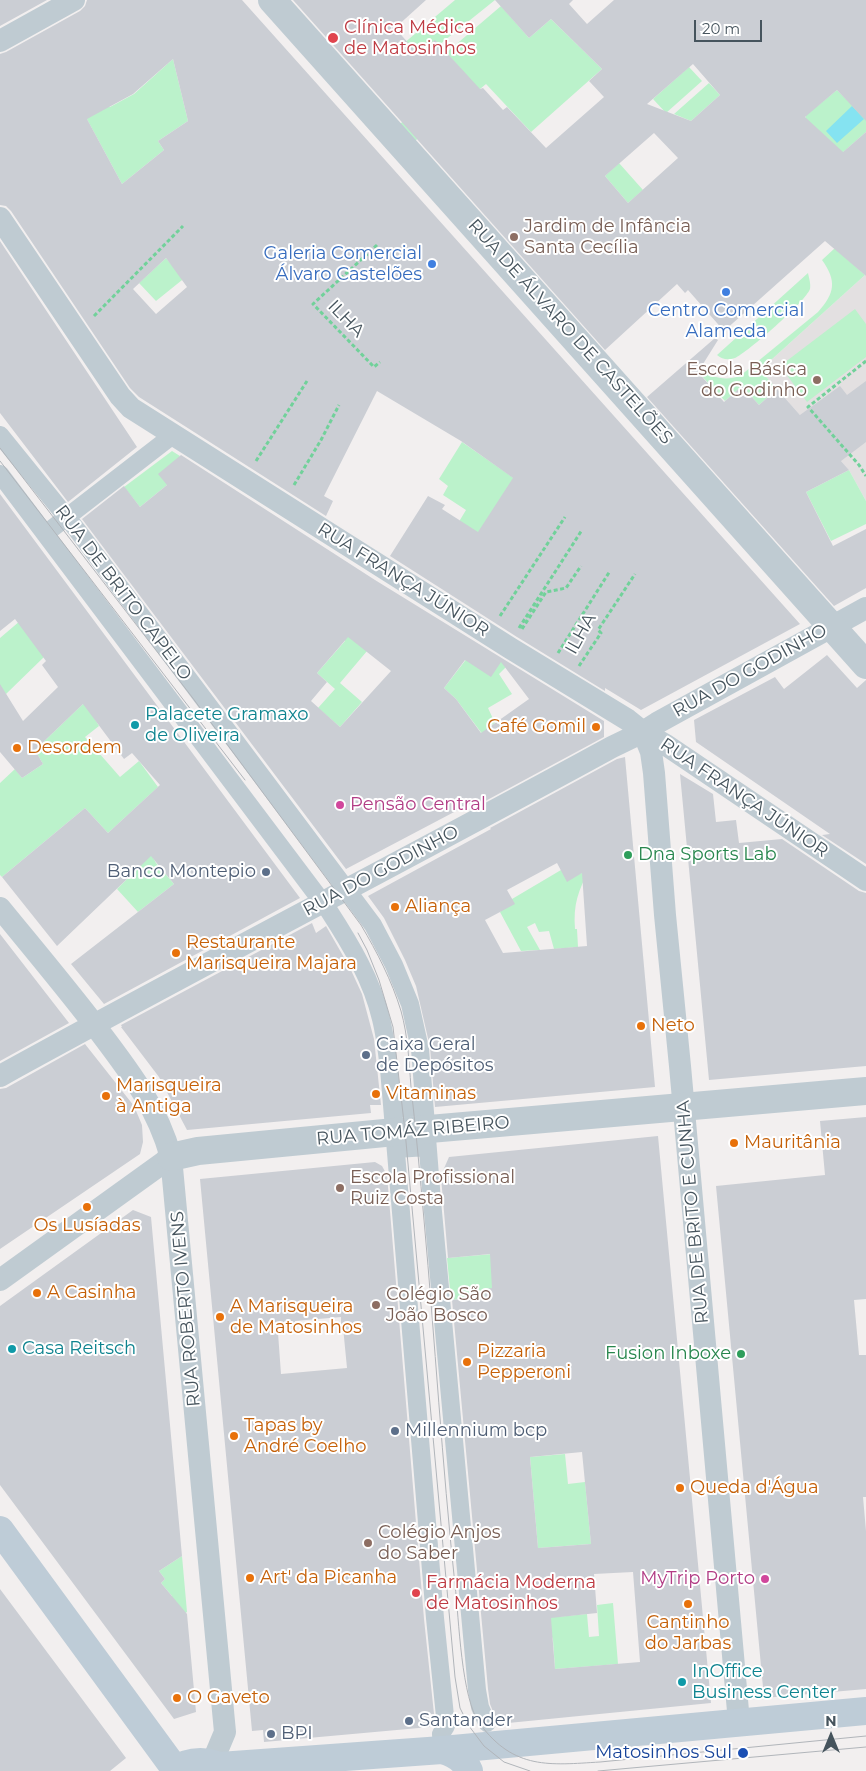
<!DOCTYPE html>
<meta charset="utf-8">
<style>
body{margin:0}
#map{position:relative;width:866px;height:1771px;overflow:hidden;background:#f2efef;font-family:Montserrat,sans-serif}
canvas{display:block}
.north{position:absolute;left:806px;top:1711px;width:50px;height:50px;-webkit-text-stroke:4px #fff;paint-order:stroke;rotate:0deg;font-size:14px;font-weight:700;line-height:20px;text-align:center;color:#46545d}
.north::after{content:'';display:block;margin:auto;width:18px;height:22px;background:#46545d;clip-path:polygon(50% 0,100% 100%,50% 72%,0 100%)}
.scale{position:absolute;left:694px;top:20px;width:68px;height:22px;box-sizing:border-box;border:2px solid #46545d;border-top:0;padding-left:6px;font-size:15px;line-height:18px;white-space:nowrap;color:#46545d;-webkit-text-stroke:4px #fff;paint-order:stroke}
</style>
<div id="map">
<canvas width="866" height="1771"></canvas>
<div class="north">N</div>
<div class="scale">20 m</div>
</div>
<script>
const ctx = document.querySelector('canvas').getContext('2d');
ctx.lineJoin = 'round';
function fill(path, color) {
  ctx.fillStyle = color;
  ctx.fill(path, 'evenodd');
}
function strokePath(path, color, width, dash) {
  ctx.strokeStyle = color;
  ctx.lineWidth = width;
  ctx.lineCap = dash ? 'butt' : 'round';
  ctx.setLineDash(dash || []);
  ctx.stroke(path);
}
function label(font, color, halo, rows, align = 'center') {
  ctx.font = font + ' Montserrat,sans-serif';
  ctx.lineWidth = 4;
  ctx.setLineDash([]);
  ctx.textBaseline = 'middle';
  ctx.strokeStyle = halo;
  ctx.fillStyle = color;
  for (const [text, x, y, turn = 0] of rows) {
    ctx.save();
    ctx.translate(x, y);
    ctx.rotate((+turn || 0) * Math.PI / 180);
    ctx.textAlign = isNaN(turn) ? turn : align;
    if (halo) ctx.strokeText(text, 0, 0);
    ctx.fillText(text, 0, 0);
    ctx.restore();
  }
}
fill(new Path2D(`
 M 865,275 L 866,276 L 866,501 L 849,470 L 760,370 Z`), '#e3e0e1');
fill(new Path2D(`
 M 455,0 L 495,0 L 439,45 L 434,41 L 412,62 L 403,44 Z
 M 501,6 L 529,38 L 551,19 L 602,69 L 531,132 L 486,84 L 468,99 L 465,97 L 415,141 L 400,124 L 460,68 L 446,53 Z
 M 173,59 L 188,121 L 158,141 L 164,150 L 122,184 L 75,97 L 110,107 L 134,94 Z
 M 689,67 L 702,81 L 666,113 L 653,99 Z
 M 866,80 L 866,132 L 816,176 L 797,126 L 806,117 L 790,99 L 800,90 L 816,107 L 837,90 L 850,103 Z
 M 709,83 L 720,95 L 691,121 L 674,114 Z
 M 619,163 L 643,190 L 628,203 L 605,176 Z
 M 835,248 L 865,275 L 760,370 L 777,389 L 759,405 L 742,386 L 725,401 L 698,372 L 700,369 C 713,378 725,381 740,376 L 818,312 C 835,293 837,281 822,260 Z
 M 166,258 L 171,264 L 192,272 L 156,301 L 139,283 Z
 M 808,273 C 809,278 811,284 810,289 C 806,301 747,353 735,358 C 728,360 723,360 717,355 Z
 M 855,309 L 866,324 L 866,357 L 807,402 L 780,366 Z
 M 462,442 L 531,490 L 475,536 L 457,525 L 466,510 L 443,495 L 448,486 L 439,479 Z
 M 172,451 L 180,456 L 167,485 L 140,507 L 124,487 Z
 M 849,470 L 866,501 L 866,524 L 831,541 L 806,492 Z
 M 27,615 L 44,657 L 6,694 L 0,687 L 0,638 Z
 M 338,633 L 378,638 L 340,683 L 362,702 L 340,727 L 318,708 L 335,689 L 317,673 L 345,641 Z
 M 478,644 L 509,664 L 499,674 L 512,694 L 488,708 L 495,723 L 488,727 L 520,777 L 516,779 L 456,699 L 444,688 Z
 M 85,702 L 99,726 L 85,737 L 120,777 L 139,761 L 158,787 L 108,833 L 85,808 L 2,877 L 0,875 L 0,783 L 15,769 L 22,778 L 43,764 L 35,750 Z
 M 142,837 L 156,863 L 174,884 L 138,912 L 117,889 L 139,867 L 126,853 Z
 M 590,869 C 578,890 573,905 575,929 L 577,929 L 578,947 L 554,949 L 549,931 L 539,932 L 535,923 L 527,927 L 540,950 L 521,951 L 500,912 L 512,899 L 561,870 L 575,876 Z
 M 504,1253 L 492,1288 L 485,1297 L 451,1300 L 447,1258 Z
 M 565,1454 L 568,1484 L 585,1482 L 591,1544 L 538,1548 L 530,1457 Z
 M 182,1556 L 187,1612 L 145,1638 L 148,1613 L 172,1596 L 161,1583 L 165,1579 L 159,1571 Z
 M 613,1603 L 618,1664 L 555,1669 L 553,1640 L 543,1609 L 556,1617 L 587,1614 L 589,1637 L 599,1636 L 597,1605 Z`), '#bbf2cb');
fill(new Path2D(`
 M 852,106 L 864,119 L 837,143 L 826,131 Z`), '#85e3f1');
fill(new Path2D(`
 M 0,0 L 47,0 L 0,26 Z
 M 87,0 L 242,0 L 800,624 L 641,710 L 605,688 L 605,691 L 517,637 L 390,556 L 428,496 L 445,505 L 442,509 L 478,532 L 513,478 L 461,441 L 377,391 L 324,496 L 333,501 L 326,516 L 139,397 L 130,388 L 11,211 L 6,206 L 0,205 L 0,54 L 6,52 L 80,11 L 85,6 ZM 173,59 L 188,121 L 158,141 L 164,150 L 122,184 L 87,119 L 133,94 ZM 166,258 L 187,287 L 156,314 L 133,289 Z
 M 293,0 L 426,0 L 395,28 L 419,55 L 435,40 L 480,89 L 483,88 L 503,110 L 507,107 L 546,148 L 604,97 L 589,81 L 602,69 L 551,19 L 529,38 L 495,0 L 573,0 L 569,4 L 587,24 L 614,0 L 866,0 L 866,121 L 837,90 L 805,117 L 843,152 L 866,132 L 866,276 L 825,241 L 724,331 L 688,290 L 685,293 L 677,284 L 605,350 ZM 693,64 L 720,95 L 691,121 L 647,104 ZM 654,133 L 678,158 L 628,203 L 605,176 Z
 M 0,241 L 137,447 L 68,502 L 0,413 Z
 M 715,338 L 718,340 L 698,372 L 724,402 L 742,386 L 759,405 L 777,389 L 800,415 L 840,386 L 847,395 L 866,381 L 866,442 L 841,461 L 849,470 L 806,492 L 833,546 L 866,529 L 866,588 L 834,606 L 647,397 Z
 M 181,455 L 375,580 L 604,721 L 604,737 L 478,805 L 475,801 L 346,869 L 82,519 L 124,486 L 140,507 L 167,485 L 158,474 ZM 348,637 L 391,671 L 340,727 L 311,701 L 327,682 L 317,673 ZM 465,660 L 491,677 L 501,662 L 529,699 L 481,733 L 456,699 L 444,688 Z
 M 0,494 L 300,898 L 104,1004 L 71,964 L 174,884 L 151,856 L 57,946 L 2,877 L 85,808 L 108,833 L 160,785 L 132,753 L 124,759 L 83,704 L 35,750 L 43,764 L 22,778 L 0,752 L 0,684 L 23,721 L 58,687 L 42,665 L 46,661 L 15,619 L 0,631 Z
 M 827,655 L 857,688 L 866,680 L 866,864 L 822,835 L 830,834 L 696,742 L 694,720 L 775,677 L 784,689 Z
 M 625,757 L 655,1087 L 435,1107 L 430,1047 L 416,986 L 405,960 L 384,918 L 368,896 L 491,829 L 490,828 L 617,759 ZM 557,863 L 567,882 L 582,873 L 587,946 L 503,953 L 485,920 L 515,904 L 507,890 Z
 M 680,774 L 713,794 L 716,822 L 736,820 L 739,843 L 782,839 L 859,891 L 866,893 L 866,1066 L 709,1080 Z
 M 312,923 L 316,933 L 326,926 L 350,968 L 362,994 L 374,1039 L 381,1105 L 370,1105 L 371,1113 L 187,1130 L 159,1077 L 121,1027 L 122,1027 L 121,1025 Z
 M 0,934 L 69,1023 L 0,1061 Z
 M 85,1044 L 134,1106 L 142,1125 L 143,1142 L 140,1154 L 0,1249 L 0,1089 L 6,1088 Z
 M 866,1117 L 866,1299 L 854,1300 L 859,1355 L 866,1355 L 866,1497 L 863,1497 L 866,1531 L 866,1689 L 764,1698 L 716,1186 L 825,1175 L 820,1121 Z
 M 658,1136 L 711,1703 L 498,1724 L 490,1704 L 488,1689 L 452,1300 L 485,1297 L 484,1289 L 492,1288 L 490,1254 L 448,1258 L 441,1177 L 442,1173 L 449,1157 ZM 582,1452 L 591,1544 L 538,1548 L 530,1457 ZM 633,1572 L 640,1662 L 555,1669 L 551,1618 L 597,1613 L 594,1574 Z
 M 375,1162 L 382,1166 L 387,1175 L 424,1619 L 434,1714 L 429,1714 L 430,1727 L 264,1742 L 263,1730 L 252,1731 L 200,1179 ZM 341,1317 L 341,1327 L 343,1327 L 347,1368 L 281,1374 L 278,1333 L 296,1331 L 295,1321 Z
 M 133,1210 L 151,1217 L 182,1556 L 159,1571 L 165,1579 L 161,1583 L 187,1614 L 196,1712 L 174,1719 L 0,1485 L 0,1306 Z
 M 0,1589 L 126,1758 L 110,1771 L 0,1771 Z`), '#cbced4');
strokePath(new Path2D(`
 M 377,245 L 313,304 L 374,367 L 380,362
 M 94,316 L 183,226
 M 866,361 L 808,407 L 859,465 L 866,476
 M 256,461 L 307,381
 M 294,485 L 321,440 L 339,405
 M 500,616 L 565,517
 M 519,628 L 582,530
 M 522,629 L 546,592 L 566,588 L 581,566
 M 558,653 L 610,571
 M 579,666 L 601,633 L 598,630 L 635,574`), '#71d19a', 3, [4, 2.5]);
strokePath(new Path2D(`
 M 0,435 L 77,530 L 373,925 L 394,965 L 410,1004 L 420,1049 L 432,1201 L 477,1690 L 480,1707 L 487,1723
 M 0,474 L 329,911 C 351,945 372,980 381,1019 C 385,1035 387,1052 389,1069 L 435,1618 L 446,1726 L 441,1734 L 442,1750
 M 45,534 L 173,435
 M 393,1109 L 424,1107
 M 396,1149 L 427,1147`), '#bfcbd2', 18);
strokePath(new Path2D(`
 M 0,41 L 74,0
 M 0,218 L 120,396 L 131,408 L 510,648 L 628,720 L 643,732 L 666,745 L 866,880
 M 643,732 L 651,752 L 654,773 L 665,915 L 680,1066 L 739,1722
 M 0,908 C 31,946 63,984 93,1023 C 126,1067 156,1103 171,1157 L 225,1732 L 212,1763
 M 0,1076 C 203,964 409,858 612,747 L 643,732 L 657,723 L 866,608
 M 0,1280 L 171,1157`), '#bfcbd2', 22);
strokePath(new Path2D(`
 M 272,0 L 866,665
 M 171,1157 L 198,1151 L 395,1132 L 866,1091`), '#bfcbd2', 28);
strokePath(new Path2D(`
 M 0,1530 L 175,1769
 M 442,1750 C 455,1753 464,1759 469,1771
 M 220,1766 L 442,1750 L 866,1711
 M 173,1771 C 190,1759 211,1759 227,1771`), '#beccd7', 28);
strokePath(new Path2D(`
 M 0,448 L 192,697 L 361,925 C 377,952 392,981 401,1011 C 408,1036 409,1062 411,1087 C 416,1131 420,1175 424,1220 C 435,1341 442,1463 455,1585 C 459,1618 461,1699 480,1724 C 514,1770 550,1765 600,1762 L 866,1736
 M 0,461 L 245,780
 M 358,933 L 367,950 L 379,980 L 393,1027 L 405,1131 L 455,1677 L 460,1708 L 469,1726 L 484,1746 L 504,1762 L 530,1771
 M 598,1771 L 866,1747`), '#b1b5ba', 1);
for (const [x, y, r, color] of [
 [333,38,6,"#e0444e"],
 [514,237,5,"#8d6e63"],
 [432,264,5,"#3f7fe0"],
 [726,292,5,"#3f7fe0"],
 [817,380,5,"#8d6e63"],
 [135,725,5,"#0f9aa8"],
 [596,727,5,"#e8710a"],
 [17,748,5,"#e8710a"],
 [340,805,5,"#d1479c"],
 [628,855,5,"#2e9e5b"],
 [266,872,5,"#5c6f8a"],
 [395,907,5,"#e8710a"],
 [176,953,5,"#e8710a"],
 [641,1026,5,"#e8710a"],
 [366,1055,5,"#5c6f8a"],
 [376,1094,5,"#e8710a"],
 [106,1096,5,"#e8710a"],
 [734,1143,5,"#e8710a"],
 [340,1188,5,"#8d6e63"],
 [87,1207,5,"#e8710a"],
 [37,1293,5,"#e8710a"],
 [376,1305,5,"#8d6e63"],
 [220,1317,5,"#e8710a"],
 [12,1349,5,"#0f9aa8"],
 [741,1354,5,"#2e9e5b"],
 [467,1362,5,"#e8710a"],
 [395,1431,5,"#5c6f8a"],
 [234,1436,5,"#e8710a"],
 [680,1488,5,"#e8710a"],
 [368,1543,5,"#8d6e63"],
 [250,1578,5,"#e8710a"],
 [765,1579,5,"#d1479c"],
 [416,1593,5,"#e0444e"],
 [688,1604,5,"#e8710a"],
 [682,1682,5,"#0f9aa8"],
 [177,1698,5,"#e8710a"],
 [409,1721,5,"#5c6f8a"],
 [271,1734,5,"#5c6f8a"],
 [743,1753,6,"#1a4fb4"]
]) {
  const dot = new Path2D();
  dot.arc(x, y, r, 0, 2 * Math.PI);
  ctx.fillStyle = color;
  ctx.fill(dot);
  strokePath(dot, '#fff', 2);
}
label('18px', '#be3a42', '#fff', [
 ["Clínica Médica",344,28],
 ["de Matosinhos",344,49],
 ["Farmácia Moderna",426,1583],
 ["de Matosinhos",426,1604]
], 'left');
label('18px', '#785e54', '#fff', [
 ["Jardim de Infância",524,227],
 ["Santa Cecília",524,248],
 ["Escola Básica",807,370,"right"],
 ["do Godinho",807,391,"right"],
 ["Escola Profissional",350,1178],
 ["Ruiz Costa",350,1199],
 ["Colégio São",386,1295],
 ["João Bosco",386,1316],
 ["Colégio Anjos",378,1533],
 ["do Saber",378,1554]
], 'left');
label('18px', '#366cbe', '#fff', [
 ["Galeria Comercial",422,254],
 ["Álvaro Castelões",422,275],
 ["Centro Comercial",726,311,"center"],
 ["Alameda",726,332,"center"]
], 'right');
label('18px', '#46545d', '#fff', [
 ["ILHA",346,319,46],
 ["RUA DE ÁLVARO DE CASTELÕES",570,332,48],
 ["RUA FRANÇA JÚNIOR",403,580,32],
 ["RUA DE BRITO CAPELO",123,593,53],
 ["ILHA",581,634,-61],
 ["RUA DO GODINHO",750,671,-29],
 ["RUA FRANÇA JÚNIOR",744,798,34],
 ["RUA DO GODINHO",381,871,-28],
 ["RUA TOMÁZ RIBEIRO",413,1131,-5],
 ["RUA DE BRITO E CUNHA",693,1212,-95],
 ["RUA ROBERTO IVENS",186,1309,-95]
]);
label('18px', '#0d838f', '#fff', [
 ["Palacete Gramaxo",145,715],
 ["de Oliveira",145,736],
 ["Casa Reitsch",22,1349],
 ["InOffice",692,1672],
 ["Business Center",692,1693]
], 'left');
label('18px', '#c56008', '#fff', [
 ["Café Gomil",586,727,"right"],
 ["Desordem",27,748],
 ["Aliança",405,907],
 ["Restaurante",186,943],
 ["Marisqueira Majara",186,964],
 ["Neto",651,1026],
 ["Marisqueira",116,1086],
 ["à Antiga",116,1107],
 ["Vitaminas",386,1094],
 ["Mauritânia",744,1143],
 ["Os Lusíadas",87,1226,"center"],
 ["A Casinha",47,1293],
 ["A Marisqueira",230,1307],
 ["de Matosinhos",230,1328],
 ["Pizzaria",477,1352],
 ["Pepperoni",477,1373],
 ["Tapas by",244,1426],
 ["André Coelho",244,1447],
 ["Queda d'Água",690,1488],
 ["Art' da Picanha",260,1578],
 ["Cantinho",688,1623,"center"],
 ["do Jarbas",688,1644,"center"],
 ["O Gaveto",187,1698]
], 'left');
label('18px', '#b23c85', '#fff', [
 ["Pensão Central",350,805],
 ["MyTrip Porto",755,1579,"right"]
], 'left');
label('18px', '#27864d', '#fff', [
 ["Dna Sports Lab",638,855],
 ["Fusion Inboxe",731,1354,"right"]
], 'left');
label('18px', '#4e5e75', '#fff', [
 ["Banco Montepio",256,872,"right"],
 ["Caixa Geral",376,1045],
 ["de Depósitos",376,1066],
 ["Millennium bcp",405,1431],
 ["Santander",419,1721],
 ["BPI",281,1734]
], 'left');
label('18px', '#164399', '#fff', [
 ["Matosinhos Sul",732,1753]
], 'right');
</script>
